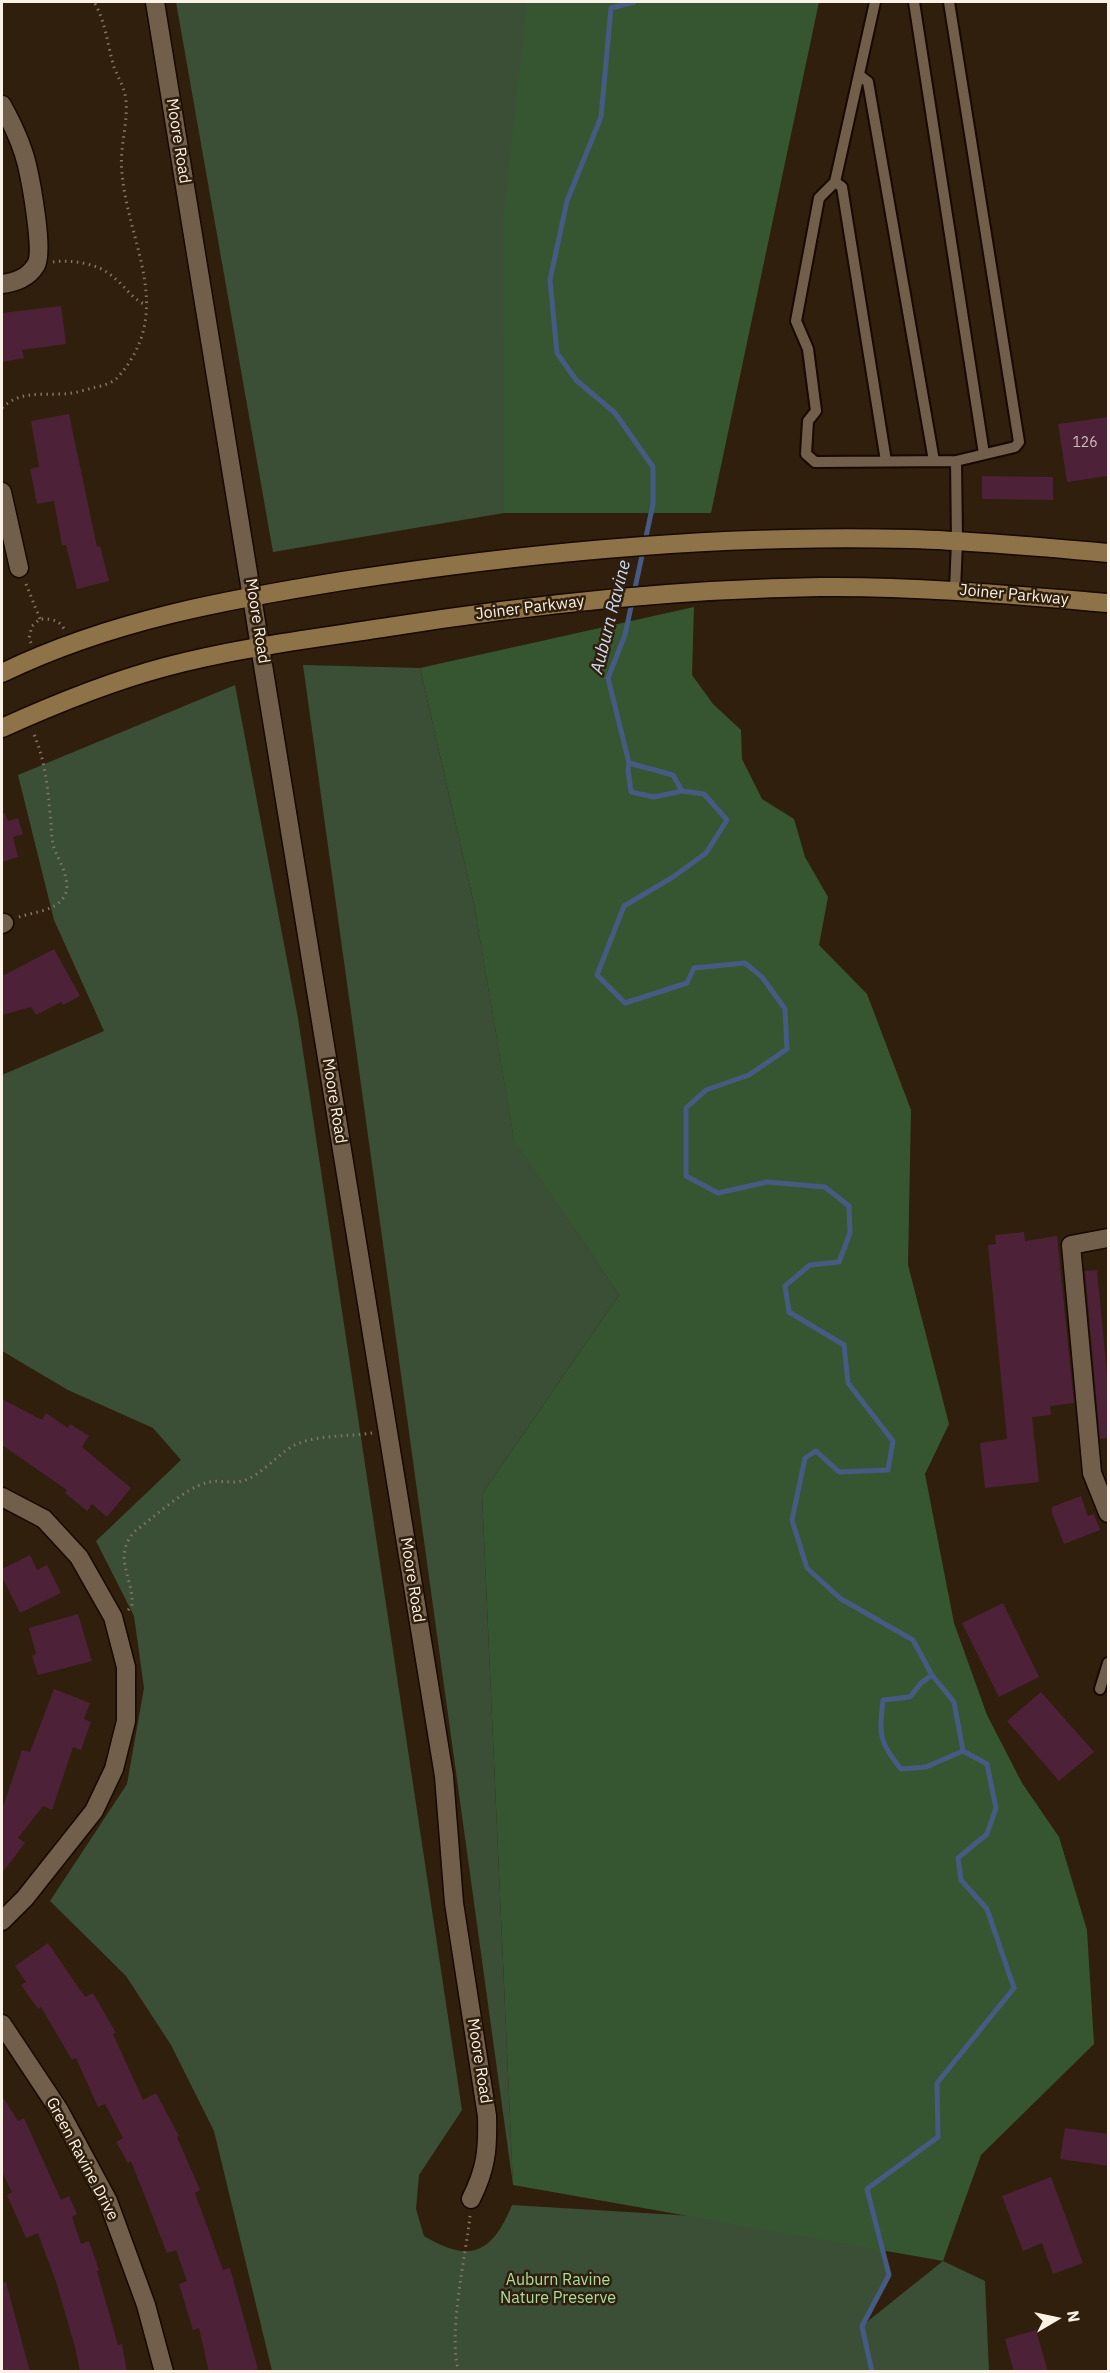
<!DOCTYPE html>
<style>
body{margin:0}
#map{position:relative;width:1110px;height:2373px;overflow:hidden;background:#2f1f0c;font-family:"IBM Plex Sans",sans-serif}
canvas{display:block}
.frame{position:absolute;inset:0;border:3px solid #fcf1e5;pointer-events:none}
.north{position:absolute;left:1026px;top:2289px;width:60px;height:60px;-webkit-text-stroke:4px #2f1f0c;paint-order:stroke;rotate:81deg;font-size:16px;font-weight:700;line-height:24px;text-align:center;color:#fcf1e5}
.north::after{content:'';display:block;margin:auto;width:21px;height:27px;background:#fcf1e5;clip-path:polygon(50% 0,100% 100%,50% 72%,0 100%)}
</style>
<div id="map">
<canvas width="1110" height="2373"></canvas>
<div class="frame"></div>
<div class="north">N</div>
</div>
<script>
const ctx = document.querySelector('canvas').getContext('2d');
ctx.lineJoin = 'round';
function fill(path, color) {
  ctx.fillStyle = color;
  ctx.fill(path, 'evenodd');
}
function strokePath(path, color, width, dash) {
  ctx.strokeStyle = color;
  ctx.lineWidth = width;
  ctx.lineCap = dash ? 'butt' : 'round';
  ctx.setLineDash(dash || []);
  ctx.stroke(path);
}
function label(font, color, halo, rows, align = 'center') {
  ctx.font = font + ' "IBM Plex Sans",sans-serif';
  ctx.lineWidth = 5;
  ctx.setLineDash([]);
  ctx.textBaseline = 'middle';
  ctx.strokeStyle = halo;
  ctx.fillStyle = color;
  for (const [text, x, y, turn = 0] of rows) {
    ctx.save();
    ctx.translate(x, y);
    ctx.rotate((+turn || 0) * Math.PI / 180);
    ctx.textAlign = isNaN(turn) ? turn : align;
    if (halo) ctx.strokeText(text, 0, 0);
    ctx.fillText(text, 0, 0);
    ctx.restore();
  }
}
fill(new Path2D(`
 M 176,2 L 556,2 L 504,513 L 273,552 Z
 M 303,665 L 420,668 L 474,904 L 514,1139 L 619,1295 L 482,1494 L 513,2185 Z
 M 235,685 L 298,1018 L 462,2110 L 419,2175 L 416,2209 L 424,2236 C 471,2264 492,2253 512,2205 L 877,2227 L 889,2275 L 863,2325 L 943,2261 L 985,2281 L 989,2371 L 272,2371 L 214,2131 L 171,2045 L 126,1976 L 50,1901 L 127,1784 L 144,1688 L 134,1616 L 96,1541 L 181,1460 L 153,1428 L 68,1390 L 2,1351 L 2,1075 L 104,1031 L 54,920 L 18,775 Z`), '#3a4f36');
fill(new Path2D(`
 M 527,2 L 819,2 L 711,513 L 504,513 L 503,218 Z
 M 694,607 L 692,675 L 713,704 L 741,730 L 742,759 L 762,799 L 794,819 L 805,857 L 828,897 L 819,945 L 867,994 L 911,1110 L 908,1265 L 949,1424 L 925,1474 L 954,1623 L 987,1715 L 1022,1783 L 1059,1837 L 1087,1930 L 1094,2044 L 981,2155 L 943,2261 L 513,2185 L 482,1494 L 619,1295 L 514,1140 L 474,904 L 420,668 Z`), '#365631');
strokePath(new Path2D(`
 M 634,2 L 611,8 L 601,117 L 567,201 L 550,280 L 557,353 L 576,380 L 615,413 L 653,467 L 653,504 L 625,635 L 608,678 L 629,763 L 673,775 L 682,791 L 704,794 L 727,820 L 706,853 L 673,877 L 624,906 L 597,975 L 625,1003 L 687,983 L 694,968 L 745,963 L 762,977 L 785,1009 L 787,1049 L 749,1075 L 706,1090 L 686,1108 L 686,1176 L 718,1193 L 767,1182 L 825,1187 L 849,1206 L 850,1233 L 839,1262 L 810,1265 L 785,1286 L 789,1312 L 844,1345 L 848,1383 L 893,1441 L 888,1470 L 839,1472 L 816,1451 L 805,1458 L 792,1520 L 807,1568 L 841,1599 L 913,1640 L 932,1675 L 954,1702 L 963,1751 L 987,1764 L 996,1808 L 987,1834 L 958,1858 L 961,1880 L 987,1909 L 1014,1988 L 937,2083 L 938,2137 L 867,2189 L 889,2275 L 862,2326 L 872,2372
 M 629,763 L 628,770 L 631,792 L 654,797 L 682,791
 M 932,1675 L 921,1683 L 910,1697 L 883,1700 C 879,1735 879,1742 901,1769 L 926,1767 L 963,1751`), '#455b83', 5);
fill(new Path2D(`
 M 61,306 L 66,344 L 22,350 L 24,358 L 2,362 L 2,313 Z
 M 69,414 L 97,547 L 100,546 L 109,581 L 77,589 L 66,545 L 62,545 L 54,501 L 37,504 L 30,469 L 39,467 L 31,421 Z
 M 1108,417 L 1108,476 L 1067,482 L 1058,424 Z
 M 982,476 L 1053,477 L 1053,500 L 982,499 Z
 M 2,813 L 5,813 L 8,821 L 18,818 L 23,834 L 13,837 L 18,857 L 2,862 Z
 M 54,949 L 80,996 L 63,1005 L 61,1002 L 36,1015 L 31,1007 L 2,1015 L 2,976 Z
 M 1024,1232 L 1025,1241 L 1057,1236 L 1074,1403 L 1050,1406 L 1051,1415 L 1032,1417 L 1039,1482 L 985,1488 L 980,1443 L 1007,1439 L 988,1245 L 996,1244 L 995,1235 Z
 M 1097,1270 L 1108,1384 L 1108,1438 L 1100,1439 L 1085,1271 Z
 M 2,1399 L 42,1420 L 46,1413 L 68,1428 L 70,1424 L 89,1436 L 82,1447 L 131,1488 L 107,1517 L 92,1504 L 87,1511 L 65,1493 L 67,1490 L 2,1445 Z
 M 1081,1496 L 1088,1516 L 1094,1514 L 1100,1530 L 1064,1544 L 1052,1513 L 1052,1507 Z
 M 30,1555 L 37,1570 L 47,1565 L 61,1593 L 20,1613 L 2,1577 L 2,1569 Z
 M 1003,1603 L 1039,1677 L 999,1697 L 962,1623 Z
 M 78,1614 L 92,1661 L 38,1675 L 32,1656 L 36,1654 L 29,1628 Z
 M 54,1689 L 90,1703 L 84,1719 L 91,1722 L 81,1750 L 73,1747 L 52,1810 L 43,1806 L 18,1838 L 25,1843 L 2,1873 L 2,1810 L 22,1750 L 30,1752 Z
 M 1041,1692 L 1094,1752 L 1059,1781 L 1007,1721 Z
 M 48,1943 L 85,1997 L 93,1993 L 116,2033 L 113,2034 L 143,2100 L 156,2093 L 179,2136 L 177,2137 L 200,2190 L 195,2193 L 223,2270 L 230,2268 L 258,2369 L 246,2372 L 209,2372 L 199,2328 L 193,2330 L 179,2284 L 187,2281 L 176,2250 L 167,2253 L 131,2161 L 128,2163 L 116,2142 L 123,2138 L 105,2104 L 98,2107 L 76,2058 L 72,2060 L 41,2007 L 38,2009 L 21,1985 L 26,1982 L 15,1966 Z
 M 2,2096 L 18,2121 L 24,2118 L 61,2200 L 69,2196 L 77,2214 L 72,2217 L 81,2244 L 89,2241 L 99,2270 L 97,2271 L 118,2345 L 122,2344 L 127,2372 L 80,2372 L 75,2347 L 57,2285 L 38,2233 L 26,2238 L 7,2195 L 12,2192 L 2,2172 Z
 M 1065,2128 L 1108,2134 L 1108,2166 L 1060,2159 Z
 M 1051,2177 L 1083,2263 L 1053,2274 L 1042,2243 L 1023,2251 L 1002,2196 Z
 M 6,2282 L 30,2372 L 2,2372 L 2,2283 Z
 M 1036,2330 L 1048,2372 L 1014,2372 L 1005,2339 Z`), '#4d2238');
const lane = new Path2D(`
 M 875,2 L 835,182 L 819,198 L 796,321 L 808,349 L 816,411 L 808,421 L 806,454 L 815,462 L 956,461 L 1015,447 L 1019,442 L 949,2
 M 914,2 L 984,454
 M 859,75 L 868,82 L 934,461
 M 835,182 L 842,187 L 886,461
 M 955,590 L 957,541 L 956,461
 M 1100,1689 L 1108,1663`);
const street = new Path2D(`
 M 155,2 L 444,1776 L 454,1903 L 487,2116 C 488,2150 486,2169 471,2199
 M 2,105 C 12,123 22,144 27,165 C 31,182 44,252 36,265 C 28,278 16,282 2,284
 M 2,492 L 19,568
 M 2,924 L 4,923
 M 1108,1238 L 1071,1245 L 1092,1473 L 1108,1513
 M 2,1497 L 44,1519 L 79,1557 L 113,1617 L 126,1667 L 126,1721 L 114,1769 L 94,1811 L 25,1898 L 2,1921
 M 2,2024 L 59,2110 L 108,2201 L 146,2305 L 164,2372`);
const secondary = new Path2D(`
 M 2,673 C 111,620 230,599 349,580 C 530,552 728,534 911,539 C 977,541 1043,547 1108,553
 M 2,728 C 55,704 109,682 165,667 C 236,648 310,639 382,628 C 527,605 674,589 821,587 C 917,586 1013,595 1108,603`);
strokePath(lane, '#170800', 14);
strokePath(street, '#170800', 21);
strokePath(secondary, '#170800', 21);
strokePath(new Path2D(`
 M 53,262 C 71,259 100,264 113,277 C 125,286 132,299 146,305
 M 2,408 C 20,391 38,395 61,394 C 72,394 82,391 92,388 C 101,386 111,384 117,378 C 177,312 128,245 122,173 C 119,149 128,125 126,101 C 125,88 118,78 114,67 C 107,44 106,22 94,2
 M 26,584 L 40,619
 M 31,643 L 29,638 L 32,626 L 40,619 C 50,619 59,619 64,629
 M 19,917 C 34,912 55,911 64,897 C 72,884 61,864 56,853 C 50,840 52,826 50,812 C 47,782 45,760 33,732
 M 128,1610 L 132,1606 C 134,1577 112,1559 134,1532 C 153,1518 185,1488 206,1483 C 218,1479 230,1484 242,1481 C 260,1477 277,1454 295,1445 C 319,1434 347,1437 372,1433
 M 459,2372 C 447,2337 466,2255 470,2216`), '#847666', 3, [1.5, 4.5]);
strokePath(lane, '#725f4b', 10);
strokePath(street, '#725f4b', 18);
strokePath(secondary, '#8e7349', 18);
label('14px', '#d0bdba', null, [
 ["126",1085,443]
]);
label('16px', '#fcf1e5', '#2f1f0c', [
 ["Moore Road",178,141,81],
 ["Joiner Parkway",1014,595,5],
 ["Joiner Parkway",530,608,-7],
 ["Moore Road",257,621,81],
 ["Moore Road",334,1101,81],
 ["Moore Road",412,1580,81],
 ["Moore Road",479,2061,81],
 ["Green Ravine Drive",82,2159,62]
]);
label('16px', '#a9dea0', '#2f1f0c', [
 ["Auburn Ravine",558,2280],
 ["Nature Preserve",558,2298]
]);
label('italic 18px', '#ccdbf5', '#2f1f0c', [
 ["Auburn Ravine",611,617,-76]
]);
</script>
